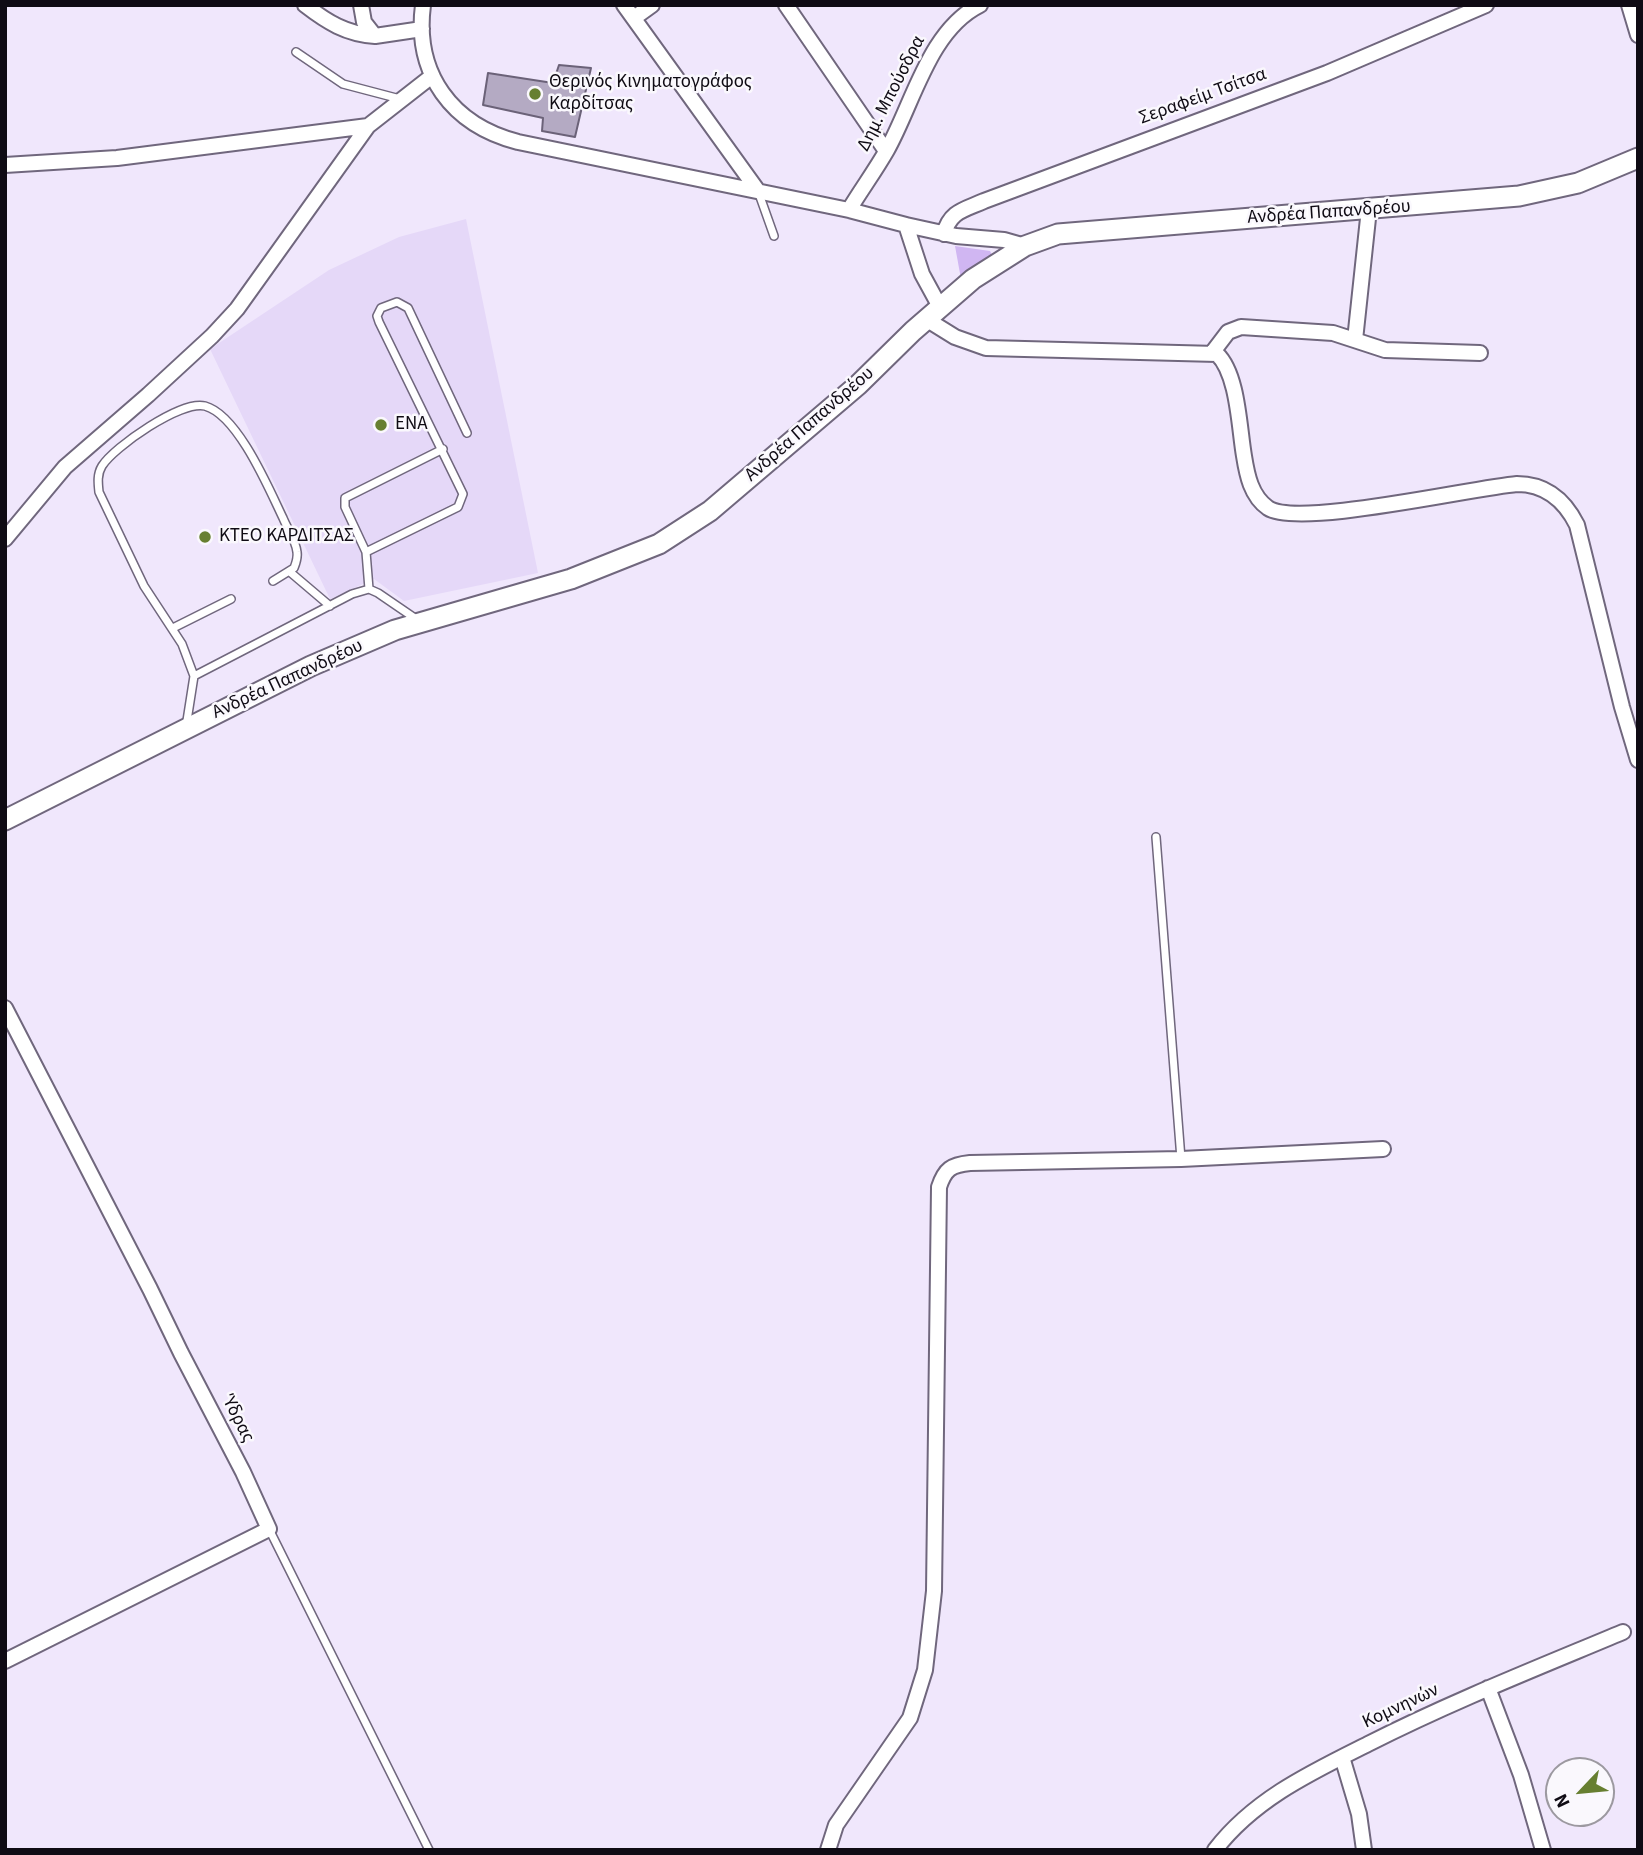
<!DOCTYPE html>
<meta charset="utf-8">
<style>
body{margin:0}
#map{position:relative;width:1643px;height:1855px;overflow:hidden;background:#f0e7fc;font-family:"Source Sans 3",sans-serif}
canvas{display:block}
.frame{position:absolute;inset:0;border:7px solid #0f0b14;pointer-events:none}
.north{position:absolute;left:1545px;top:1757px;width:70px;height:70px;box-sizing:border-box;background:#faf8fd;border:2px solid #9c99a0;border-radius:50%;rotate:244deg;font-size:19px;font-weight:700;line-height:28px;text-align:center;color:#0f0b14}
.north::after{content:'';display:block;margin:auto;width:24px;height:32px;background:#677f31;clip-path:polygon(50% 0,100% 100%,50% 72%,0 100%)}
</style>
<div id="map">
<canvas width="1643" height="1855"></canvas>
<div class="frame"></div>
<div class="north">N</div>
</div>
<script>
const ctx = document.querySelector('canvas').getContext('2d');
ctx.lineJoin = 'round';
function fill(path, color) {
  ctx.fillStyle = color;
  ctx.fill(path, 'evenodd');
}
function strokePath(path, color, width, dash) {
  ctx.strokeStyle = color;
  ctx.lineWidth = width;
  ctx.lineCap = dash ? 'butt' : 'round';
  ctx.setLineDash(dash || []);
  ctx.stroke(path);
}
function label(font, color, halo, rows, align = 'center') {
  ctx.font = font + ' "Source Sans 3",sans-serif';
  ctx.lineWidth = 5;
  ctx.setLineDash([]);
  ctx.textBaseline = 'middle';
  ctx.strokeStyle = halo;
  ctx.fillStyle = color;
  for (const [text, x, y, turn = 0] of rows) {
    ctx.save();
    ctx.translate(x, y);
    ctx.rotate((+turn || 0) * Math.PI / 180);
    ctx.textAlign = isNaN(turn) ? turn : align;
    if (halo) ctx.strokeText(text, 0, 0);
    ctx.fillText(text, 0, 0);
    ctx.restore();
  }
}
fill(new Path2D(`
 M 466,219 L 538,573 L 404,601 L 374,579 L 330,599 L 210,349 L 329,270 L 399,237 Z`), '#e5d8f8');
fill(new Path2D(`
 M 955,246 L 990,251 L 993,257 L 961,279 Z`), '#d0b6f2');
const building = new Path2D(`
 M 559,65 L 591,68 L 575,137 L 542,131 L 543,118 L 483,105 L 488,73 L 553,83 Z`);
fill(building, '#b4aac3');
strokePath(building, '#6b6278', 2);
const lane = new Path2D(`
 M 296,52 L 343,84 L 400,99
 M 758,191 L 774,236
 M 366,552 L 458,507 L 463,494 L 379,322 L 377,316 L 381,308 L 397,302 L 408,308 L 467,433
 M 290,572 L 330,606
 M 369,589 L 366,552 L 345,507 L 345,498 L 443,449
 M 173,628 L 231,599
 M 194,676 L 182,644 L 144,586 L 99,492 C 98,483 97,474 102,466 C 114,447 181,400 205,406 C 238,415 269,489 283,518 C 287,528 296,541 297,552 C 298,558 296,563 294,568 L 273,581
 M 186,727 L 194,676 L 352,594 L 369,589 L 378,593 L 416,619
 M 1156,837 L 1181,1159
 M 269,1529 L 429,1850`);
const street = new Path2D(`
 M 305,5 C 327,22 346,34 375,36
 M 361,5 L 364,22 L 375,36 L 422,29
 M 423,5 C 414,74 452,125 518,142 L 849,210 L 906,225 L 922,274 L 940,307
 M 624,5 L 758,191
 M 786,5 L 886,151
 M 1629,5 L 1638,35
 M 634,18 L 652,5
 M 5,165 L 117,158 L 368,126
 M 849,210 C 861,190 875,171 887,150 C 913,104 929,30 980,5
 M 906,225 L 956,236 L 1004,240 L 1025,246
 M 944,234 C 950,211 964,210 984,201 L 1327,73 L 1486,5
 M 926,319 L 955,337 L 986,348 L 1217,354 C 1238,374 1239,427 1244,456 C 1247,475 1251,496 1268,508 C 1298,528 1472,488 1517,484 C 1546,484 1565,501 1577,525 L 1622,707 L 1638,760
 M 1355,340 L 1369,209
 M 1212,353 L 1228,332 L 1241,327 L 1333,333 L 1385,350 L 1480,353
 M 5,539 L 65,467 L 148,395 L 212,336 L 237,309 L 368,126 L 432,76
 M 5,1008 L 150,1289 L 181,1353 L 243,1472 L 269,1529 L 5,1661
 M 1488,1688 L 1521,1775 L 1543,1850
 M 1342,1757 L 1359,1814 L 1364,1850
 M 828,1850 L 836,1825 L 910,1718 L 925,1670 L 934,1591 L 939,1187 C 945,1169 951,1165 970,1163 L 1181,1159 L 1383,1149
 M 1215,1850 C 1254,1799 1312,1772 1368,1744 C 1451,1702 1537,1668 1623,1632`);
const secondary = new Path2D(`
 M 5,820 L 311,666 L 395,630 L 571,579 L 659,544 L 710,511 L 858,385 L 913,331 L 973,279 L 1025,246 L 1058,234 L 1519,196 L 1578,183 L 1638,158`);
strokePath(lane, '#70677d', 10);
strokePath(street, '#70677d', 18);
strokePath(secondary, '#70677d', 23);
strokePath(lane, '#fff', 7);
strokePath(street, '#fff', 14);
strokePath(secondary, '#fff', 19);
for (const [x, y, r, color] of [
 [535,94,7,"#677f31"],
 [381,425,7,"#677f31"],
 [205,537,7,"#677f31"]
]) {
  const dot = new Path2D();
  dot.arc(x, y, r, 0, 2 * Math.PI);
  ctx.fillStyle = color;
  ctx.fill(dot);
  strokePath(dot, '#faf8fd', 2.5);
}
label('19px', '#0f0b14', '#faf8fd', [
 ["Θερινός Κινηματογράφος",549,83],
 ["Καρδίτσας",549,105],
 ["ΕΝΑ",395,425],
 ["ΚΤΕΟ ΚΑΡΔΙΤΣΑΣ",219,537]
], 'left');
label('19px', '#0f0b14', '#faf8fd', [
 ["Δημ. Μπούσδρα",892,94,-63],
 ["Σεραφείμ Τσίτσα",1203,97,-20],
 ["Ανδρέα Παπανδρέου",1329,213,-4],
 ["Ανδρέα Παπανδρέου",810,425,-41],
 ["Ανδρέα Παπανδρέου",288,680,-25],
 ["Ύδρας",237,1419,63],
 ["Κομνηνών",1401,1707,-25]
]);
</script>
